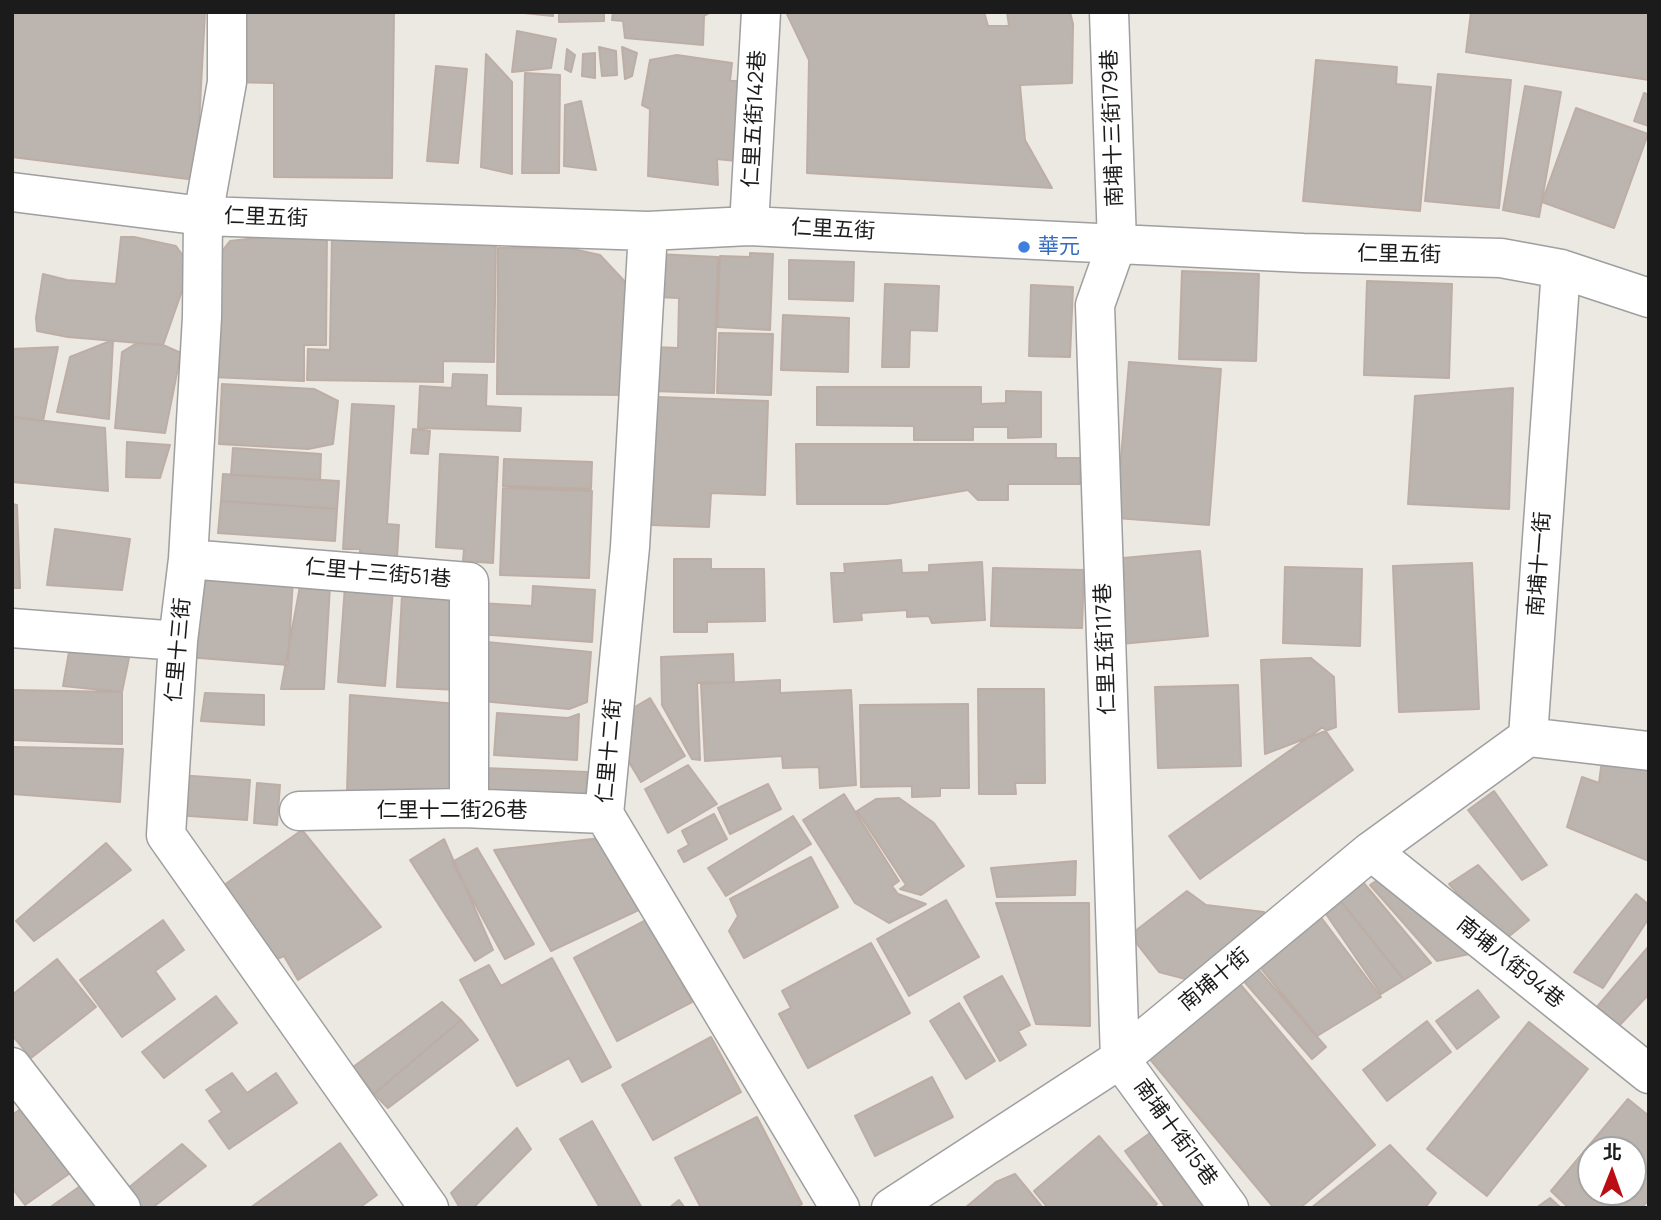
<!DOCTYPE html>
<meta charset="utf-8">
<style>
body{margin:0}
#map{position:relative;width:1661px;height:1220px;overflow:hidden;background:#ece8e2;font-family:Manrope,"Noto Sans TC",sans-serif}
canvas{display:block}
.frame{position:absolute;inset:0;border:14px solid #1b1b1b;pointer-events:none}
.north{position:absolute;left:1577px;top:1136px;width:70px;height:70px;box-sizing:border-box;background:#fff;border:2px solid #a4a4a4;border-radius:50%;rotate:1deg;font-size:19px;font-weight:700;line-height:28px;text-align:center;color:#1b1b1b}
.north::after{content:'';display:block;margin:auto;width:24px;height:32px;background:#ba0d15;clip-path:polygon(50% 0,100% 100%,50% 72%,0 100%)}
</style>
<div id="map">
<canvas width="1661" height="1220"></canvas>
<div class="frame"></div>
<div class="north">北</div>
</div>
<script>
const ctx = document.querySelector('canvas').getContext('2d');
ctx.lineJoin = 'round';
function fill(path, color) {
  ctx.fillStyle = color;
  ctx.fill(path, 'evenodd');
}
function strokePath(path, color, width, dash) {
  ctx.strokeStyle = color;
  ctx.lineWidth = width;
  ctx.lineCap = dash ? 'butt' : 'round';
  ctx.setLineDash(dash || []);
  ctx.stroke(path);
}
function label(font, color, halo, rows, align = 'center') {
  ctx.font = font + ' Manrope,"Noto Sans TC",sans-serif';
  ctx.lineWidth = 5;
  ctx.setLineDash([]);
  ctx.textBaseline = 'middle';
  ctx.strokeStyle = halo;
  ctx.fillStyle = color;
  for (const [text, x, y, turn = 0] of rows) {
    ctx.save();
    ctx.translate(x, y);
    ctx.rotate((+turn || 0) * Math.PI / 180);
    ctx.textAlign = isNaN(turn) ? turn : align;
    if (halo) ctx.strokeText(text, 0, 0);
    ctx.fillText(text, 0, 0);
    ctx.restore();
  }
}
const building = new Path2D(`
 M 12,12 L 205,12 L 196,180 L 12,157 Z
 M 227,12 L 394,13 L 392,178 L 274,177 L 274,83 L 227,82 Z
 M 514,12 L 553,12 L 553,16 Z
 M 559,12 L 604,12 L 604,21 L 559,22 Z
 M 613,12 L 711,12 L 704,16 L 703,45 L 625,38 L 623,21 L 612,20 Z
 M 786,12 L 984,12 L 988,26 L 1009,26 L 1007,12 L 1070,12 L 1073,24 L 1072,83 L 1020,85 L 1025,140 L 1052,188 L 807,173 L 809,60 Z
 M 1471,12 L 1649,12 L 1649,80 L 1466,52 Z
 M 517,31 L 556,39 L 551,68 L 512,72 Z
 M 599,47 L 616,51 L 617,75 L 602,76 Z
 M 622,47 L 637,53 L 632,76 L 625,79 Z
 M 567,49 L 575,55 L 571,72 L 565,69 Z
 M 595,53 L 595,78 L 582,76 L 583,54 Z
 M 486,54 L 512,82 L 512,174 L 481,167 Z
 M 677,55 L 732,63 L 730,81 L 737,81 L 736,161 L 717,159 L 718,185 L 648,176 L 650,109 L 642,105 L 650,60 Z
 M 1316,60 L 1397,67 L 1396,84 L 1431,87 L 1420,211 L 1303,201 Z
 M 436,66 L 467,69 L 458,163 L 427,161 Z
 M 525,73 L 560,75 L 559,173 L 522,173 Z
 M 1438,74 L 1511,80 L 1499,208 L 1425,201 Z
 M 1525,86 L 1561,92 L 1539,217 L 1503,210 Z
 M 1644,93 L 1649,95 L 1649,126 L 1634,121 Z
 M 581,101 L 596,170 L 564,166 L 565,105 Z
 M 1576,108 L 1648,134 L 1614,228 L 1542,202 Z
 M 327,230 L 326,345 L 304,345 L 304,381 L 211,377 L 208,269 L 230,241 Z
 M 121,237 L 134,237 L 176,246 L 197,276 L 183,288 L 163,345 L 68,337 L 37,331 L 36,318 L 43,274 L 67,280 L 116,284 Z
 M 332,237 L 496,239 L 494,362 L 443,361 L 443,382 L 307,380 L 308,349 L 330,350 Z
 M 498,248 L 568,248 L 600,255 L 629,286 L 628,395 L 497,394 Z
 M 750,253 L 773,254 L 770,330 L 717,327 L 720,256 L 750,257 Z
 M 657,254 L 718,257 L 714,393 L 652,391 L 653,347 L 678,348 L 679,298 L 655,297 Z
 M 789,260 L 854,262 L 853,301 L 789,299 Z
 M 1182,271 L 1259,274 L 1256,361 L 1179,359 Z
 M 1367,281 L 1452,284 L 1449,378 L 1364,375 Z
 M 885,284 L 939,286 L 937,331 L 910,330 L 909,367 L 882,367 Z
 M 1031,285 L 1073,287 L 1070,357 L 1029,356 Z
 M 783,315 L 849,318 L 848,372 L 781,370 Z
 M 719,333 L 773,334 L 771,395 L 717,393 Z
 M 113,340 L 109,419 L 57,412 L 70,357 Z
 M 137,343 L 163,345 L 181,353 L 165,433 L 115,428 L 122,352 Z
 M 58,347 L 43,421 L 12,417 L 12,349 Z
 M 1129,362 L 1221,369 L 1209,525 L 1116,518 Z
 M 453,374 L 487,375 L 486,406 L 521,408 L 520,431 L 418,428 L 420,386 L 452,388 Z
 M 222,384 L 314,389 L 338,401 L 333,444 L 308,449 L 219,444 Z
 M 817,387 L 981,387 L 981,404 L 1006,403 L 1006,391 L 1041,392 L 1041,437 L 1008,438 L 1008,427 L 973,427 L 973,440 L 914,440 L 914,426 L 817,425 Z
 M 1513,388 L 1509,509 L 1408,504 L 1415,396 Z
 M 657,397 L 768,401 L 765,495 L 711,493 L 709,527 L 651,525 Z
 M 352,404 L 394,406 L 387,524 L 399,525 L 397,557 L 360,555 L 360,549 L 343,549 Z
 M 12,417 L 105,428 L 108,491 L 12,482 Z
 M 413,429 L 430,431 L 428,454 L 411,453 Z
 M 127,442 L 170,445 L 160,478 L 126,477 Z
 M 796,444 L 1056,444 L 1056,458 L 1080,458 L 1080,484 L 1008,484 L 1008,500 L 978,500 L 968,490 L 887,504 L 797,504 Z
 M 233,448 L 321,454 L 320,480 L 231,475 Z
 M 440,454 L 498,457 L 493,563 L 463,561 L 464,549 L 436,547 Z
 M 504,459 L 592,462 L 591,489 L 503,486 Z
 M 223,474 L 339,481 L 337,509 L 221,501 Z
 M 503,488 L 592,491 L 589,578 L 500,575 Z
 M 221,501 L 337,509 L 335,541 L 218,533 Z
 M 12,504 L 17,505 L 20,588 L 12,588 Z
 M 55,529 L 130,539 L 122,590 L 47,585 Z
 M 1200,551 L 1208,636 L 1120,644 L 1112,559 Z
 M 674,559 L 711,559 L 711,569 L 764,569 L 765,621 L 707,622 L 707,632 L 674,632 Z
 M 901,560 L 902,573 L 929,572 L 929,565 L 982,562 L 985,620 L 932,623 L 929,616 L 907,617 L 907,610 L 861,613 L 862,620 L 834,622 L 831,573 L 845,573 L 844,564 Z
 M 1472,563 L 1479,709 L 1399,712 L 1393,566 Z
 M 1285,567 L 1362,569 L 1360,646 L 1283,643 Z
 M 993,568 L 1084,570 L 1082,628 L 991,626 Z
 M 194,571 L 293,579 L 288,665 L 187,657 Z
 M 300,586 L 330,586 L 324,689 L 281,689 Z
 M 345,586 L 393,590 L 385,686 L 338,682 Z
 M 533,586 L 595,590 L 592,642 L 477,634 L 479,603 L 532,606 Z
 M 402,595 L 464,599 L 459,690 L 397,687 Z
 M 476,641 L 591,652 L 587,702 L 569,709 L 470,700 Z
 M 69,652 L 130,653 L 122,692 L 63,686 Z
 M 733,654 L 734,682 L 697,683 L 700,760 L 692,759 L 662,705 L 661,657 Z
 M 1311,658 L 1334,677 L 1336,727 L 1265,754 L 1261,660 Z
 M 780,680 L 780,693 L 851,690 L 856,785 L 820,788 L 819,767 L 783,768 L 782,756 L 705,761 L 701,684 Z
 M 1238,685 L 1241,766 L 1158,768 L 1155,687 Z
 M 978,689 L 1044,689 L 1045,783 L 1015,783 L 1016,794 L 979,794 Z
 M 12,690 L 122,692 L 122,744 L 13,740 Z
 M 205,693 L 264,695 L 264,725 L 201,721 Z
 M 350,695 L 458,704 L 456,798 L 347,791 Z
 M 650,698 L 685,756 L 641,782 L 606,724 Z
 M 968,704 L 969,788 L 940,788 L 940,796 L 912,797 L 912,786 L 861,787 L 860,705 Z
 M 497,713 L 568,718 L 579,714 L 577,760 L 494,755 Z
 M 1323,727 L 1353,770 L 1200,879 L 1169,836 Z
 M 12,747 L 123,749 L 120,802 L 12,794 Z
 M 1602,760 L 1649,771 L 1649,861 L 1567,827 L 1582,777 L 1599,783 Z
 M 688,765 L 717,804 L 668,833 L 645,789 Z
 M 483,768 L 587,772 L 586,805 L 481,800 Z
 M 178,775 L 250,780 L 247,820 L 175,815 Z
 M 257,783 L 280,785 L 277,825 L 254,823 Z
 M 768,784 L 781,809 L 730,834 L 718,808 Z
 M 1494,791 L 1547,865 L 1522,880 L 1468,810 Z
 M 844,794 L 899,881 L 892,886 L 898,894 L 926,904 L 889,923 L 855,903 L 803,820 Z
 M 899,798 L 934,823 L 964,866 L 921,895 L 900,889 L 906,885 L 857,811 L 876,799 Z
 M 714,814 L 727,839 L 684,862 L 678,851 L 689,845 L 682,831 Z
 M 793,816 L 811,844 L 726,896 L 708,868 Z
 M 302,830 L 381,927 L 298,980 L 284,956 L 268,963 L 224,885 Z
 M 601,838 L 643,908 L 551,951 L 494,850 Z
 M 444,839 L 493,950 L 475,961 L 410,860 Z
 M 106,843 L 131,870 L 34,941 L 16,921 Z
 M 477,848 L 534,944 L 505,959 L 452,862 Z
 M 811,857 L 838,907 L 744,958 L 729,931 L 738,916 L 730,899 Z
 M 1076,861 L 1075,895 L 997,897 L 991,868 Z
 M 1478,865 L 1529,920 L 1502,942 L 1449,884 Z
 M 1398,866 L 1483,951 L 1437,961 L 1370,885 Z
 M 1362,881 L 1431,963 L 1404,980 L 1339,899 Z
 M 1187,891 L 1206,905 L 1264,912 L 1266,923 L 1193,981 L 1159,972 L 1130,935 Z
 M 1636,894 L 1649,905 L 1649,918 L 1603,988 L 1574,972 Z
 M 1339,899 L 1404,980 L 1381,994 L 1326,914 Z
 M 946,900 L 979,957 L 909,996 L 877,939 Z
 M 996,903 L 1089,903 L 1090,1026 L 1036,1024 Z
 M 1320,916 L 1381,997 L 1317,1036 L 1255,961 Z
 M 648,919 L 692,1002 L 617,1041 L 574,958 Z
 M 163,920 L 184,950 L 155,971 L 175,999 L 122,1037 L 80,980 Z
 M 871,943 L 910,1013 L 808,1068 L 779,1014 L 791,1008 L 782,991 Z
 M 1649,946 L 1649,994 L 1617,1028 L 1596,1008 Z
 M 552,958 L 611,1067 L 582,1082 L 569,1058 L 517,1086 L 460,980 L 489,965 L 501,986 Z
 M 57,959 L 96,1007 L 31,1058 L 12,1035 L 12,995 Z
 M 1255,966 L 1326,1047 L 1312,1059 L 1241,978 Z
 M 1002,976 L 1030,1025 L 1018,1031 L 1026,1045 L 1000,1061 L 964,997 Z
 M 1240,984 L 1375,1145 L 1300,1208 L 1274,1208 L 1149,1058 Z
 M 1478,990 L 1499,1017 L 1457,1049 L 1436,1021 Z
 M 216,996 L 237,1023 L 164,1078 L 142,1052 Z
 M 442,1002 L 461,1020 L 374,1094 L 353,1067 Z
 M 959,1003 L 995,1061 L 966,1079 L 930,1021 Z
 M 461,1020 L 478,1040 L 388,1108 L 374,1094 Z
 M 1427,1021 L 1451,1052 L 1387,1101 L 1363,1070 Z
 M 1529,1022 L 1588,1069 L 1487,1196 L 1427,1149 Z
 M 711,1037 L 741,1092 L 653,1140 L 622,1085 Z
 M 232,1073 L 247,1093 L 276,1073 L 297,1103 L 229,1149 L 209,1121 L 222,1112 L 206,1090 Z
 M 932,1077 L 953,1117 L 875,1156 L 855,1116 Z
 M 1628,1099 L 1649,1116 L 1649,1200 L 1641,1208 L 1569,1208 L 1551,1191 ZM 1591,1150 L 1633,1150 L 1633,1192 L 1591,1192 Z
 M 25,1106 L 73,1171 L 25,1205 L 12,1188 L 12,1115 Z
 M 757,1117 L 802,1204 L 794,1208 L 701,1208 L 675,1158 Z
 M 592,1121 L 642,1208 L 600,1208 L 560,1139 Z
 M 517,1128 L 531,1149 L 473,1208 L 460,1208 L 451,1193 Z
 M 1150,1133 L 1221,1208 L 1166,1208 L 1125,1151 Z
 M 1099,1136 L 1157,1204 L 1152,1208 L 1048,1208 L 1034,1191 Z
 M 340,1143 L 377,1195 L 359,1208 L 250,1208 Z
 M 182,1144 L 206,1166 L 152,1208 L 142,1208 L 127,1189 Z
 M 1390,1145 L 1436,1193 L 1425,1208 L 1311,1208 Z
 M 1015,1174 L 1043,1208 L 965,1208 L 996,1182 Z
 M 86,1182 L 104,1208 L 49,1208 Z
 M 1550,1198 L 1561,1208 L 1536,1208 Z
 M 679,1200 L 685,1208 L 669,1208 Z`);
fill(building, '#bcb4ae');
strokePath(building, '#bdaea5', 2);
const minor = new Path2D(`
 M 227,12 L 227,82 L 203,216 L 202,317 L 188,559 L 178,641 L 166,835 L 429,1208
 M 1109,12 L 1117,243 L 1095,305 L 1120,1059 L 1229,1208
 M 12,192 L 203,216 L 648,231 L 749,226 L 1303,253 L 1501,258 L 1561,269 L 1649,298
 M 749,226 L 761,12
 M 648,231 L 630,547 L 604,814 L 840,1208
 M 1561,269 L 1528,737 L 1649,751
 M 188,559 L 469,582 L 469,808
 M 12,628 L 178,641
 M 299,811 L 463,808 L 604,814
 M 1371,851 L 1649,1074
 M 12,1067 L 121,1208
 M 891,1208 L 1120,1059 L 1371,851 L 1528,737`);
strokePath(minor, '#9f9f9f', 41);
strokePath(minor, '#fff', 38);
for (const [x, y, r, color] of [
 [1024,247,7,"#3f7fe0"]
]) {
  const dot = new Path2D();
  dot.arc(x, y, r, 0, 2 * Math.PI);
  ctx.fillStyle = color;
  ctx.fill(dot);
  strokePath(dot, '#fff', 2.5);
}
label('21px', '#1b1b1b', '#fff', [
 ["仁里五街142巷",755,119,-87],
 ["南埔十三街179巷",1113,128,-92],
 ["仁里五街",266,218,2],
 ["仁里五街",833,230,3],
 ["仁里五街",1399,255,1],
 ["南埔十一街",1540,564,-86],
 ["仁里十三街51巷",378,574,5],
 ["仁里五街117巷",1106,649,-92],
 ["仁里十三街",179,650,-85],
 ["仁里十二街",610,751,-85],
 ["仁里十二街26巷",452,811],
 ["南埔八街94巷",1510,963,39],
 ["南埔十街",1215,980,-40],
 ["南埔十街15巷",1175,1133,54]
]);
label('21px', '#366cbe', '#fff', [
 ["華元",1038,247]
], 'left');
</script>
